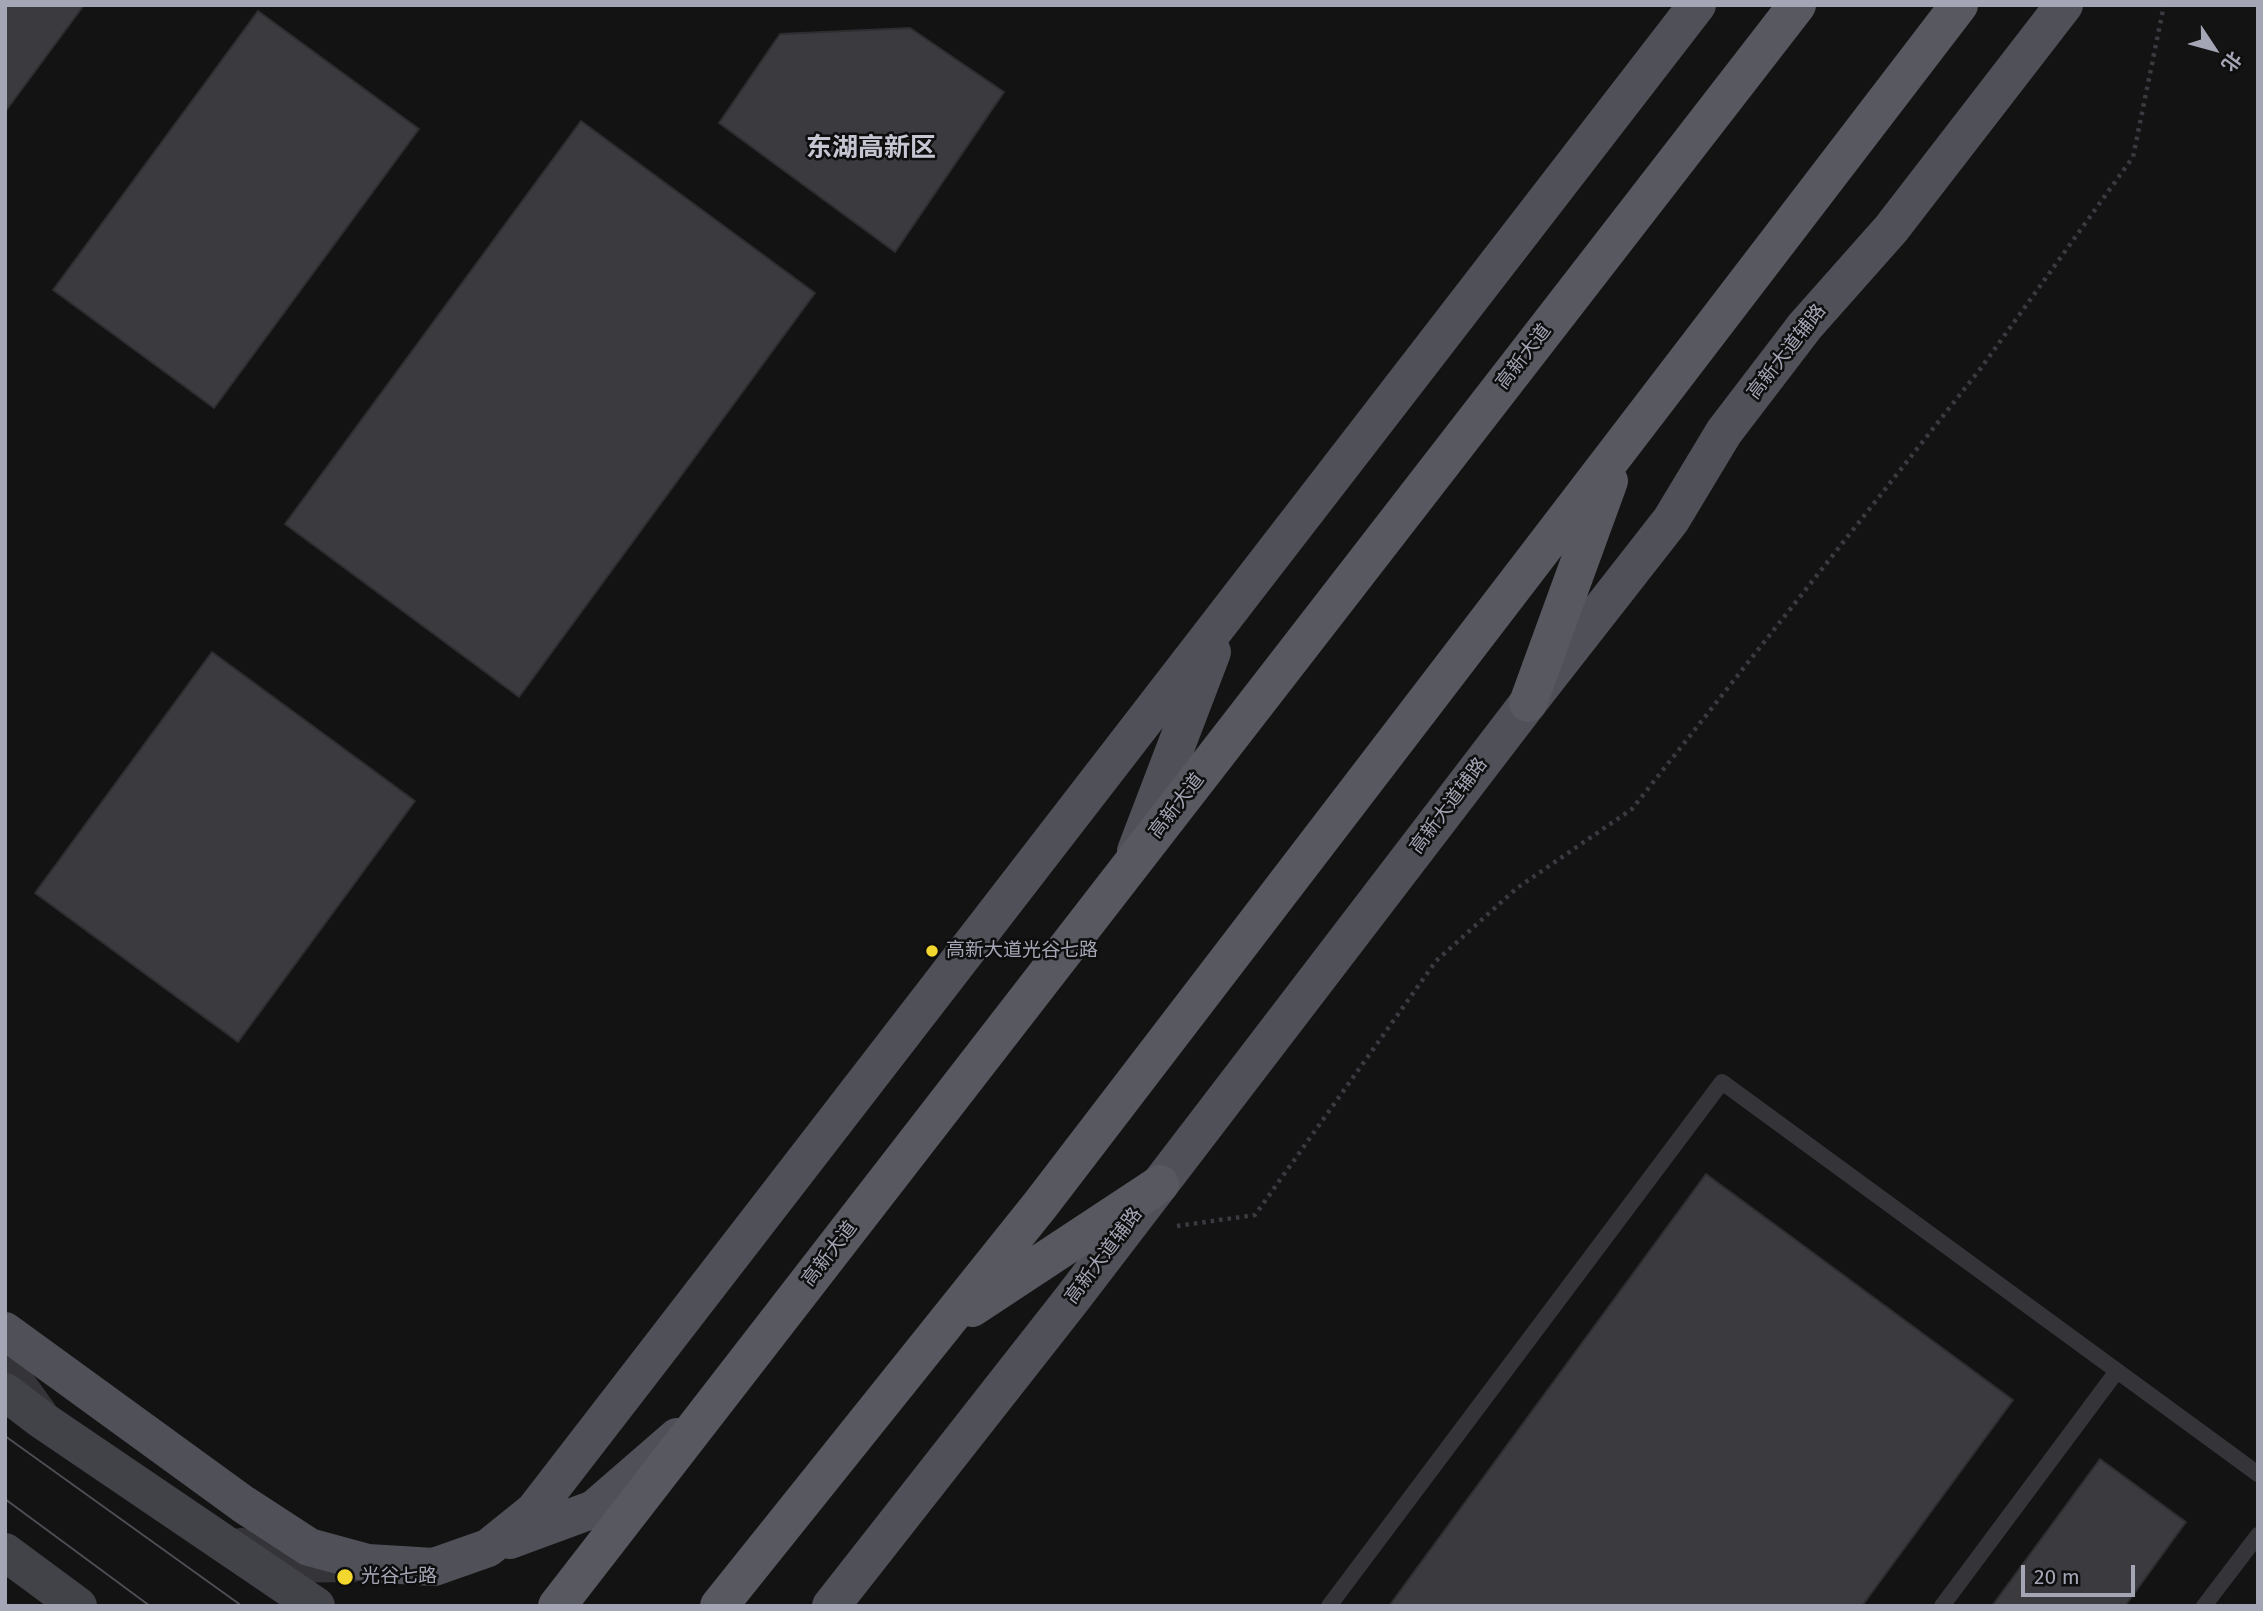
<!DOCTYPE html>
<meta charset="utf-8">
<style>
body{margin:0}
#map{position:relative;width:2263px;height:1611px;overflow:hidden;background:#131314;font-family:"Fira Sans","Noto Sans SC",sans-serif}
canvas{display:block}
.frame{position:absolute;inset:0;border:7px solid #a4a6b5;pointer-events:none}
.north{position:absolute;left:2179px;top:14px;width:70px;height:70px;-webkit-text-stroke:5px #0e0e0f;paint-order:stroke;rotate:126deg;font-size:19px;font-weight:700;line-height:28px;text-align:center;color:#a4a6b5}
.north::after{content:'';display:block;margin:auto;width:24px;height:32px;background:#a4a6b5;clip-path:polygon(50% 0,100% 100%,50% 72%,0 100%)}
.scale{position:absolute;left:2021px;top:1565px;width:114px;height:32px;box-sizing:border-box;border:4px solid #a4a6b5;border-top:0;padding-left:9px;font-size:21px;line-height:24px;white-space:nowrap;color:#a4a6b5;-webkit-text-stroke:5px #0e0e0f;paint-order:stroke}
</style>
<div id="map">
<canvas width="2263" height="1611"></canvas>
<div class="frame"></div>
<div class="north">北</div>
<div class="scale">20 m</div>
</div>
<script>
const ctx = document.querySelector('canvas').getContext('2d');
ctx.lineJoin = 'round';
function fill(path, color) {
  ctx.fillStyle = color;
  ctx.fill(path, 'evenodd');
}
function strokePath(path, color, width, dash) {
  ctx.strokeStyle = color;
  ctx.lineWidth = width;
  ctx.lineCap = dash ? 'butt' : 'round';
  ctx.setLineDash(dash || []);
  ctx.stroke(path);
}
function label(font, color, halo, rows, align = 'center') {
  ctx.font = font + ' "Fira Sans","Noto Sans SC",sans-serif';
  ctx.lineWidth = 5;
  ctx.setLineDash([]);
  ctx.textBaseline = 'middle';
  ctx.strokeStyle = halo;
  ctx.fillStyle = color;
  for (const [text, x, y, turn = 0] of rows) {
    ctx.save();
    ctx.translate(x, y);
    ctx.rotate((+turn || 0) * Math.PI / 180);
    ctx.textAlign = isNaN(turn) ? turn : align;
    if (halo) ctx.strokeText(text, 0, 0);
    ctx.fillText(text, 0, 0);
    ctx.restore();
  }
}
const building = new Path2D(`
 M 5,5 L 84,5 L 5,112 Z
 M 258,11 L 419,129 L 214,408 L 53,290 Z
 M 910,28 L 1004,92 L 895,252 L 719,123 L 780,34 Z
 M 581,121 L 815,293 L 519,697 L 285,524 Z
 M 212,652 L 415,801 L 238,1042 L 35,893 Z
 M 1706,1174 L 2013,1400 L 1862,1606 L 1389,1606 Z
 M 2100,1459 L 2186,1522 L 2125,1606 L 1992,1606 Z`);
fill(building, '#3a3a3f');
strokePath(building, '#2e2d30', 2);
strokePath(new Path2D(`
 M 1177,1226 L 1255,1215 L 1436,961 L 1517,888 L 1632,809 L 1981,368 L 2133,157 L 2163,10 L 2162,5`), '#3a3a40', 4.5, [3.5, 5]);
strokePath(new Path2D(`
 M 1329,1606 L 1722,1082 L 2258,1474
 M 1942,1606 L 2117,1371
 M 2204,1606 L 2258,1535`), '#343439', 16);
strokePath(new Path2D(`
 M 5,1368 L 39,1415
 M 241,1547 L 275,1564 L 352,1563`), '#343439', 38);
strokePath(new Path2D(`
 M 5,1392 L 42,1420 L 316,1606
 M 5,1552 L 78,1606`), '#424249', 38);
strokePath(new Path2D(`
 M 1136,851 L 1212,652
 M 5,1331 L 243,1504 L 309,1547 L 368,1563 L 434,1567 L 488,1548 L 534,1511 L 1697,5
 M 510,1540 L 594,1509 L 677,1437
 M 831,1606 L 1072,1299 L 1528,703 L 1671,520 L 1724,432 L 1805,326 L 1891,229 L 2064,5`), '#505058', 38);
strokePath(new Path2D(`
 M 1528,703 L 1609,481
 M 972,1308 L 1160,1184
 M 557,1606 L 1797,5
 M 719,1606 L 1041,1204 L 1959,5`), '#585861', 38);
strokePath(new Path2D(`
 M 5,1436 L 242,1606
 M 5,1499 L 150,1606`), '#4d4d54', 2);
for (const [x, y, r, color] of [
 [932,951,7,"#f1d72e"],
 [345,1577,9,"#f1d72e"]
]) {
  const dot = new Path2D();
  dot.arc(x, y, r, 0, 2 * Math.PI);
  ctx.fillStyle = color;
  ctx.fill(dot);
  strokePath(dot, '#0e0e0f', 2.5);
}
label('19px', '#a4a6b5', '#0e0e0f', [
 ["高新大道辅路",1787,352,-52],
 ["高新大道",1524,357,-52],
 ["高新大道",1177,806,-52],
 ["高新大道辅路",1449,806,-53],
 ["高新大道",830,1254,-52],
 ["高新大道辅路",1104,1256,-53]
]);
label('19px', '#a4a6b5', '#0e0e0f', [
 ["高新大道光谷七路",946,951],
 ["光谷七路",361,1577]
], 'left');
label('bold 26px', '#c5c6d1', '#0e0e0f', [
 ["东湖高新区",871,149]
]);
</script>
